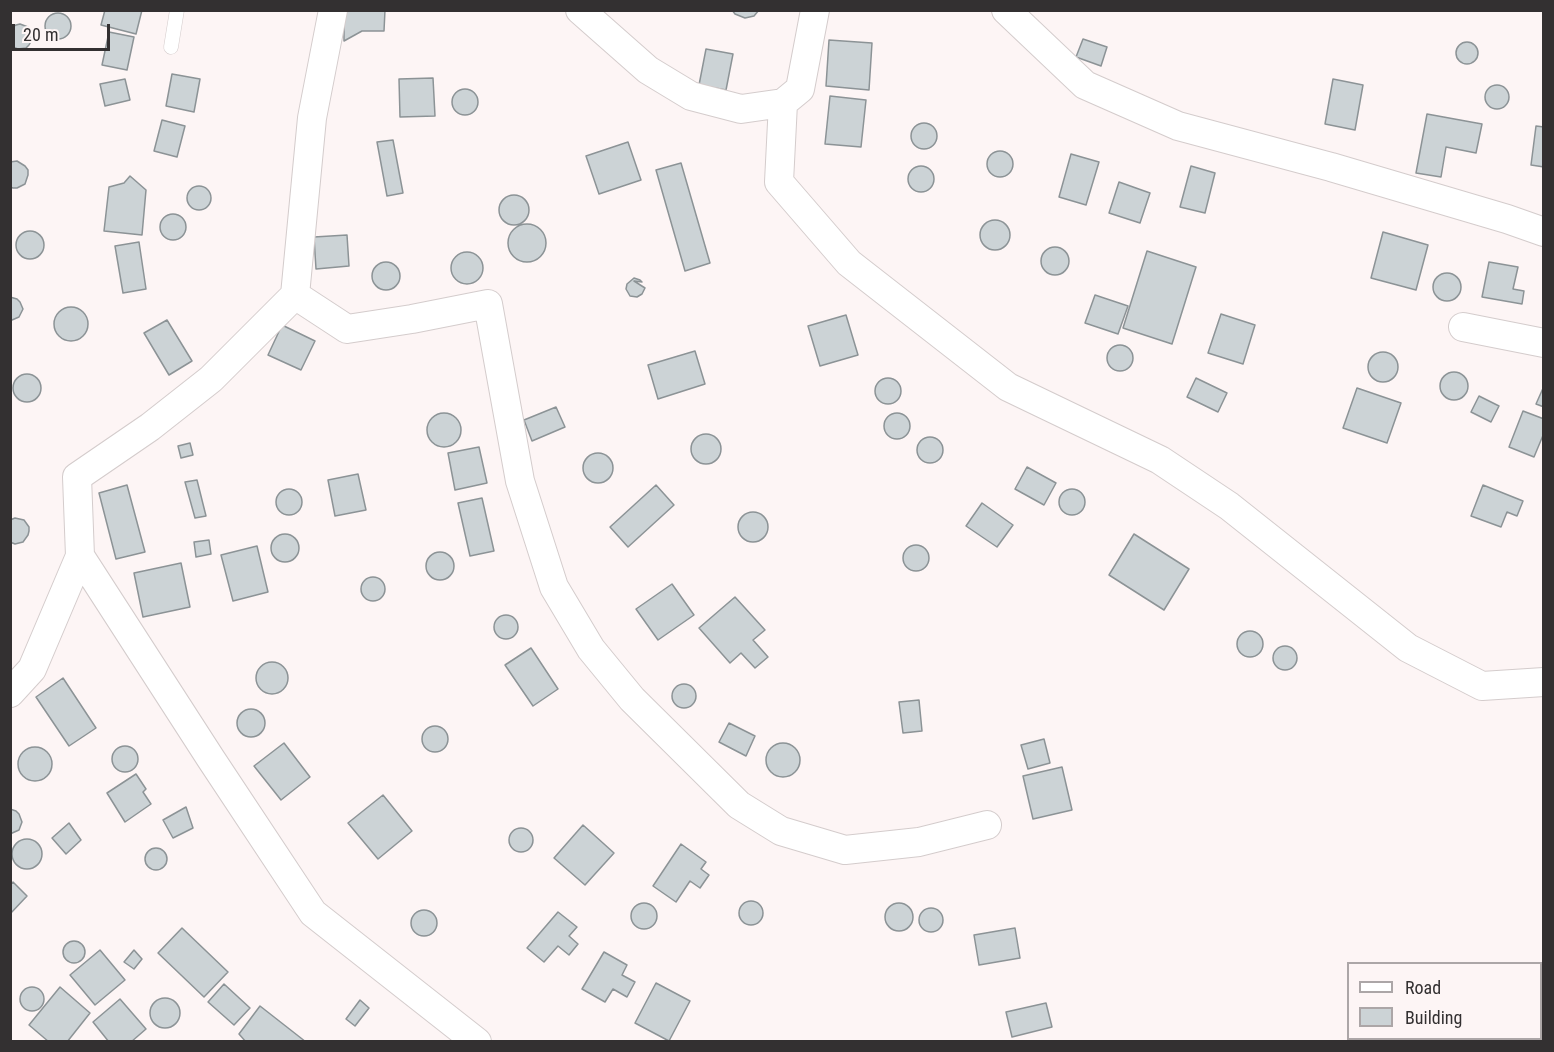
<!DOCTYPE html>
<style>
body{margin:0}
#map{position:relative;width:1554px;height:1052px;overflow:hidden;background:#fdf5f5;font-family:"Roboto Condensed",sans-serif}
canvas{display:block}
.frame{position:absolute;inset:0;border:12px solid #333031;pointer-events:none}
.legend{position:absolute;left:1347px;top:962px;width:195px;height:78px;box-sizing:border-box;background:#fdf5f5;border:2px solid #aca6a7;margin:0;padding:8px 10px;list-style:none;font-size:18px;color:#333031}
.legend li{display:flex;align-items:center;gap:12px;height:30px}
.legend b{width:30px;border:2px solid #aca6a7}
.scale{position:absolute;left:12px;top:24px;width:98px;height:27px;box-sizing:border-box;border:3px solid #333031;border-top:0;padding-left:8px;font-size:18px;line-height:21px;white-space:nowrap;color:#333031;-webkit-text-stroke:4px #fdf5f5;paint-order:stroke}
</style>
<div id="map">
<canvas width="1554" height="1052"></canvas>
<div class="frame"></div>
<ul class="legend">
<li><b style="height:8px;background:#fff"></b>Road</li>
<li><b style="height:16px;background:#ccd3d6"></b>Building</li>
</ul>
<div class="scale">20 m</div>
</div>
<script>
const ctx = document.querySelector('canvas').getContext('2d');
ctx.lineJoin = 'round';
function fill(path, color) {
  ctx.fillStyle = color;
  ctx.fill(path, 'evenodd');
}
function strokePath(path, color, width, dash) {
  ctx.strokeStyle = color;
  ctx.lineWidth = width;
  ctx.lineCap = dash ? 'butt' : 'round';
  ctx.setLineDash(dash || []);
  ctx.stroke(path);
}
const building = new Path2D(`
 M 105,10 L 142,10 L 136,34 L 101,25 Z
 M 344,10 L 385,10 L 384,31 L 362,31 L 344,41 Z
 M 732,10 L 759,10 L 754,16 L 745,18 L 735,14 Z
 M45 26a13 13 0 1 1 26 0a13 13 0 1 1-26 0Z
 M 20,24 L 28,27 L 31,30 L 33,38 L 29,45 L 26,48 L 18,49 L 10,46 L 10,28 L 16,25 Z
 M 109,32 L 134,37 L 127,70 L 102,65 Z
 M 1083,39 L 1107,47 L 1101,66 L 1076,57 Z
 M 829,40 L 872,43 L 869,90 L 826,86 Z
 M1456 53a11 11 0 1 1 22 0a11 11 0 1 1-22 0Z
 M 706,49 L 733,54 L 726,90 L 699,85 Z
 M 172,74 L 200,79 L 194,112 L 166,106 Z
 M 433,78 L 435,116 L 400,117 L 399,79 Z
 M 125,79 L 130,100 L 105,106 L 100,84 Z
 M 1333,79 L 1363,85 L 1355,130 L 1325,124 Z
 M1485 97a12 12 0 1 1 24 0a12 12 0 1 1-24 0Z
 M452 102a13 13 0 1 1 26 0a13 13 0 1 1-26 0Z
 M 830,96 L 866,100 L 861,147 L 825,144 Z
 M 1427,114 L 1482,124 L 1476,153 L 1446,147 L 1441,177 L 1416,173 Z
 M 162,120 L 185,126 L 177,157 L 154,151 Z
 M911 136a13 13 0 1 1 26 0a13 13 0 1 1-26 0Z
 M 1536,126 L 1544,127 L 1544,167 L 1531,165 Z
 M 393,140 L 403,193 L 387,196 L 377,142 Z
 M 628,142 L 641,180 L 599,194 L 586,156 Z
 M987 164a13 13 0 1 1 26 0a13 13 0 1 1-26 0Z
 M 1071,154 L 1099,162 L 1086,205 L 1059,197 Z
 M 17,161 L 25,166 L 28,170 L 28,175 L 25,184 L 17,188 L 13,188 L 10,187 L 10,162 Z
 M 681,163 L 710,263 L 685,271 L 656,170 Z
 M 1191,166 L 1215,173 L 1205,213 L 1180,207 Z
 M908 179a13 13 0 1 1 26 0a13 13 0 1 1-26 0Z
 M 130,176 L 146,190 L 142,235 L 104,231 L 109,187 L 124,183 Z
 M 1119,182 L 1150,193 L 1140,223 L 1109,213 Z
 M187 198a12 12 0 1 1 24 0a12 12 0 1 1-24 0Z
 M499 210a15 15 0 1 1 30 0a15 15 0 1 1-30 0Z
 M160 227a13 13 0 1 1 26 0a13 13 0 1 1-26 0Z
 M980 235a15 15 0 1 1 30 0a15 15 0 1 1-30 0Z
 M508 243a19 19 0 1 1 38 0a19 19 0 1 1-38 0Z
 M16 245a14 14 0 1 1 28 0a14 14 0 1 1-28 0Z
 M 1383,232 L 1428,245 L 1416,290 L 1371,278 Z
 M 347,235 L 349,266 L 316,269 L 314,237 Z
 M 139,242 L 146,289 L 123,293 L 115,246 Z
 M1041 261a14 14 0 1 1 28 0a14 14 0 1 1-28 0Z
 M 1147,251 L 1196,267 L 1172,344 L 1123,328 Z
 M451 268a16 16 0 1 1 32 0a16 16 0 1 1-32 0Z
 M372 276a14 14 0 1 1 28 0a14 14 0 1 1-28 0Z
 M 1489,262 L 1518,267 L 1513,289 L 1524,291 L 1522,304 L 1482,297 Z
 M1433 287a14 14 0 1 1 28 0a14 14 0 1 1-28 0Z
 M 634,278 L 640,280 L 642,282 L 634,281 L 645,288 L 642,294 L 637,297 L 630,296 L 626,289 L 627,284 Z
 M 1095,295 L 1128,306 L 1118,334 L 1085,323 Z
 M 10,297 L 17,299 L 20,302 L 23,309 L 19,317 L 12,320 L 10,320 Z
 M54 324a17 17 0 1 1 34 0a17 17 0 1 1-34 0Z
 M 1221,314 L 1255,325 L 1243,364 L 1208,353 Z
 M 846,315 L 858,355 L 820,366 L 808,326 Z
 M 167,320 L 192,361 L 169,375 L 144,333 Z
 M 282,325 L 315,341 L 301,370 L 268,355 Z
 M1107 358a13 13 0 1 1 26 0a13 13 0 1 1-26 0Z
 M 695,351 L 705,384 L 658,399 L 648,365 Z
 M1368 367a15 15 0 1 1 30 0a15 15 0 1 1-30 0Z
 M1440 386a14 14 0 1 1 28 0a14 14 0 1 1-28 0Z
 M13 388a14 14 0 1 1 28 0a14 14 0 1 1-28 0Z
 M 1196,378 L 1227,393 L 1218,412 L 1187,397 Z
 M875 391a13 13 0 1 1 26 0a13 13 0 1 1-26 0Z
 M 1544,386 L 1544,407 L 1536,404 Z
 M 1357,388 L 1401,403 L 1387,443 L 1343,428 Z
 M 1479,396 L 1499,406 L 1491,422 L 1471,412 Z
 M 556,407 L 565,427 L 532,441 L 524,420 Z
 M 1523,411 L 1544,419 L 1544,433 L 1534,457 L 1509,447 Z
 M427 430a17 17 0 1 1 34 0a17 17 0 1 1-34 0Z
 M884 426a13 13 0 1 1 26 0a13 13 0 1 1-26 0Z
 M691 449a15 15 0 1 1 30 0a15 15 0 1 1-30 0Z
 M917 450a13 13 0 1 1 26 0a13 13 0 1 1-26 0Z
 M 190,443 L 193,455 L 181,458 L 178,446 Z
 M 479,447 L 487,483 L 455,490 L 448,453 Z
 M583 468a15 15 0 1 1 30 0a15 15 0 1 1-30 0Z
 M 1027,467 L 1056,483 L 1044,505 L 1015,489 Z
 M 358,474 L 366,510 L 335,516 L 328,480 Z
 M 197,480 L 206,516 L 195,518 L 185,482 Z
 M 127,485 L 145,552 L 116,559 L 99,493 Z
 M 656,485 L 674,505 L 628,547 L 610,527 Z
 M 1483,485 L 1523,501 L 1517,516 L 1507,512 L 1501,527 L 1471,516 Z
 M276 502a13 13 0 1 1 26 0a13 13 0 1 1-26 0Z
 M1059 502a13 13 0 1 1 26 0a13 13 0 1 1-26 0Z
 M 482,498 L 494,551 L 470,556 L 458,503 Z
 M 982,503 L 1013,525 L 997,547 L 966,526 Z
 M738 527a15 15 0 1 1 30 0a15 15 0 1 1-30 0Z
 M 15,518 L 24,520 L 29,527 L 29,531 L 28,535 L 23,542 L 15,544 L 10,542 L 10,520 Z
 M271 548a14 14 0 1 1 28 0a14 14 0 1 1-28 0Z
 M 1134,534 L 1189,569 L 1164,610 L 1109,575 Z
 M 209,540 L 211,554 L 196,557 L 194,542 Z
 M903 558a13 13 0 1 1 26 0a13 13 0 1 1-26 0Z
 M 257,546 L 268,592 L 233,601 L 221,555 Z
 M426 566a14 14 0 1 1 28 0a14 14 0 1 1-28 0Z
 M 181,563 L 190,607 L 143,617 L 134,573 Z
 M361 589a12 12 0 1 1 24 0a12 12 0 1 1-24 0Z
 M 672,584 L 694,615 L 658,640 L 636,609 Z
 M 735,597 L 765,630 L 753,640 L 768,657 L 755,668 L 741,653 L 730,663 L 699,628 Z
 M494 627a12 12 0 1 1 24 0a12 12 0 1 1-24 0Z
 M1237 644a13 13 0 1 1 26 0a13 13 0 1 1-26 0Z
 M1273 658a12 12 0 1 1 24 0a12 12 0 1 1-24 0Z
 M 531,648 L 558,689 L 533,706 L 505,665 Z
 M256 678a16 16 0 1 1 32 0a16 16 0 1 1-32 0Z
 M 63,678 L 96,728 L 69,746 L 36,697 Z
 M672 696a12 12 0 1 1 24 0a12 12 0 1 1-24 0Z
 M 919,700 L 922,731 L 903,733 L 899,702 Z
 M237 723a14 14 0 1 1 28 0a14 14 0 1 1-28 0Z
 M 729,723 L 755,736 L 746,756 L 719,742 Z
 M422 739a13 13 0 1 1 26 0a13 13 0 1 1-26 0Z
 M 1044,739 L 1050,763 L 1028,769 L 1021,745 Z
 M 284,743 L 310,777 L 281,800 L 254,766 Z
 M766 760a17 17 0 1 1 34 0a17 17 0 1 1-34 0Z
 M112 759a13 13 0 1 1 26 0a13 13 0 1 1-26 0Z
 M18 764a17 17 0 1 1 34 0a17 17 0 1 1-34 0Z
 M 1062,767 L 1072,810 L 1033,819 L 1023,776 Z
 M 136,774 L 146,789 L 143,792 L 151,804 L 125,822 L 107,793 Z
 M 383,795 L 412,831 L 378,859 L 348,823 Z
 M 186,807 L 193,828 L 173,838 L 163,820 Z
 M 10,809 L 16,811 L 19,814 L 22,822 L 19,830 L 10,834 Z
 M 69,823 L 81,840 L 66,854 L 52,838 Z
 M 583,825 L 614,853 L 585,885 L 554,858 Z
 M509 840a12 12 0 1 1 24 0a12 12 0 1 1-24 0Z
 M12 854a15 15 0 1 1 30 0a15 15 0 1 1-30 0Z
 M 681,844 L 706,862 L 701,869 L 709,875 L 700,888 L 690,881 L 676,902 L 653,886 Z
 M145 859a11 11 0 1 1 22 0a11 11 0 1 1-22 0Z
 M 13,882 L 27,896 L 10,914 L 10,885 Z
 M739 913a12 12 0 1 1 24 0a12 12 0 1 1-24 0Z
 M885 917a14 14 0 1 1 28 0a14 14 0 1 1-28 0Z
 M631 916a13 13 0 1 1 26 0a13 13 0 1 1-26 0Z
 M919 920a12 12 0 1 1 24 0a12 12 0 1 1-24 0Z
 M411 923a13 13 0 1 1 26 0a13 13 0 1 1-26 0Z
 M 558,912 L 577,927 L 569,936 L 578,944 L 569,955 L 558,946 L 544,962 L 527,948 Z
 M 182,928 L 228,972 L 204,997 L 158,953 Z
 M 1015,928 L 1020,958 L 979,965 L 974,935 Z
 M63 952a11 11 0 1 1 22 0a11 11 0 1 1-22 0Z
 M 100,950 L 125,980 L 95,1005 L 70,975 Z
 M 134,950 L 142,959 L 134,969 L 124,962 Z
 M 604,952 L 627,965 L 622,975 L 635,982 L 627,997 L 613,989 L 605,1002 L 582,989 Z
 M 656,983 L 690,1001 L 669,1041 L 635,1023 Z
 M 224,984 L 250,1008 L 234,1025 L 208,1002 Z
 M 60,987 L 90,1013 L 67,1042 L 49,1042 L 29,1025 Z
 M20 999a12 12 0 1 1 24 0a12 12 0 1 1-24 0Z
 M150 1013a15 15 0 1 1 30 0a15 15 0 1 1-30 0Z
 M 120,999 L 146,1029 L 131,1042 L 109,1042 L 93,1022 Z
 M 360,1000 L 369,1008 L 355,1026 L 346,1019 Z
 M 1046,1003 L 1052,1027 L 1012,1037 L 1006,1012 Z
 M 1544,1005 L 1544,1021 L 1540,1015 L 1540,1007 Z
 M 260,1006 L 306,1042 L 246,1042 L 239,1034 Z`);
fill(building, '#ccd3d6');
strokePath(building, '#8c9396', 1.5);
const lane = new Path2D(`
 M 171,47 L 177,10`);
const street = new Path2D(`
 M 580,10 L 648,70 L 691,96 L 741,109 L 783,103 L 800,89 L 815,10
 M 1006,10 L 1085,85 L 1178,126 L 1331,167 L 1507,219 L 1544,232
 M 783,103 L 779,182 L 849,263 L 1008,387 L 1160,460 L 1229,506 L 1408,648 L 1482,686 L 1544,682
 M 295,295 L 347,329 L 412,319 L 488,304 L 520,481 L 554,587 L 591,649 L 632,699 L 739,805 L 781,831 L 845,850 L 919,842 L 987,825
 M 1463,327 L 1544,343
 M 80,556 L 211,759 L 313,913 L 477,1042
 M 10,693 L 32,669 L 80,556 L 77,477 L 150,427 L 211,379 L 295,295 L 312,118 L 333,10`);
strokePath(lane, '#d4cccc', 15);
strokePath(street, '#d4cccc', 30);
strokePath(lane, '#fff', 14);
strokePath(street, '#fff', 28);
</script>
